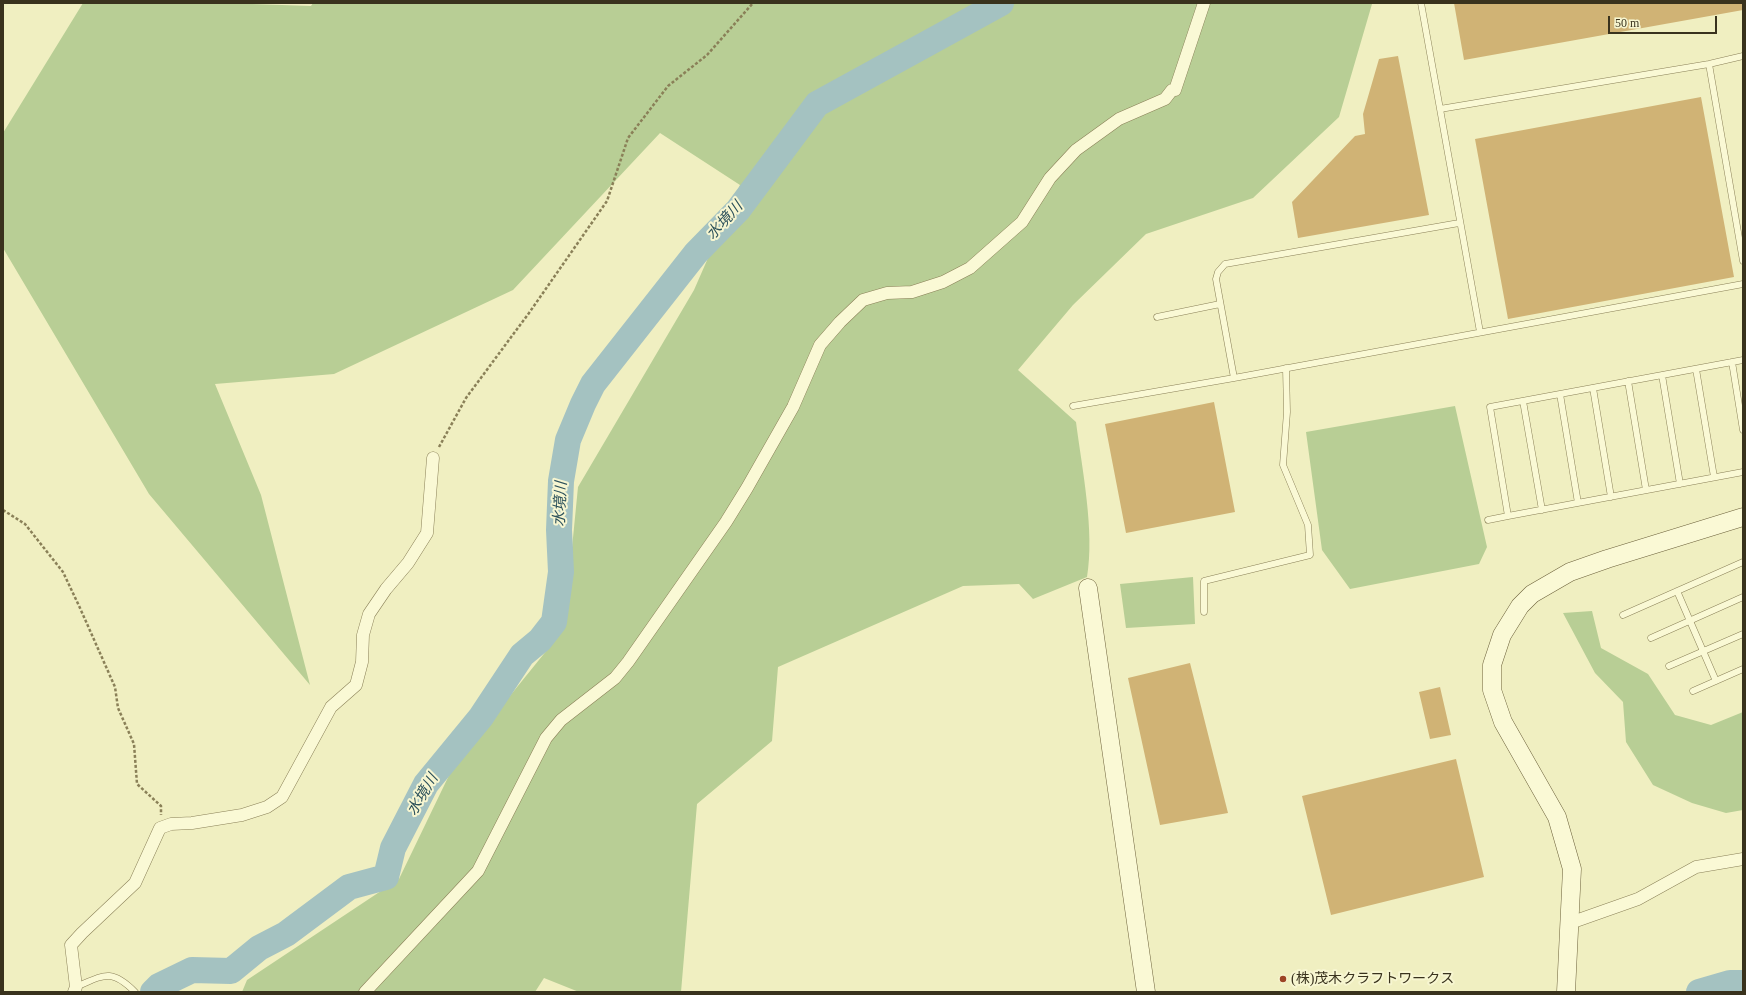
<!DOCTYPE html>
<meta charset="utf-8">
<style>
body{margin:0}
#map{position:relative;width:1746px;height:995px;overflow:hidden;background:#f0efc1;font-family:"Times New Roman",serif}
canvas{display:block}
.frame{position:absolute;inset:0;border:4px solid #39321d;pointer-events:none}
.scale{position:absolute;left:1608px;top:16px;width:109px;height:18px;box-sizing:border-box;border:2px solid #39321d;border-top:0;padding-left:5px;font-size:12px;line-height:14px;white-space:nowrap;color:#39321d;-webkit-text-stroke:3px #f7f6d1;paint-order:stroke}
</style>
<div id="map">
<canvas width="1746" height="995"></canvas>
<div class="frame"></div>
<div class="scale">50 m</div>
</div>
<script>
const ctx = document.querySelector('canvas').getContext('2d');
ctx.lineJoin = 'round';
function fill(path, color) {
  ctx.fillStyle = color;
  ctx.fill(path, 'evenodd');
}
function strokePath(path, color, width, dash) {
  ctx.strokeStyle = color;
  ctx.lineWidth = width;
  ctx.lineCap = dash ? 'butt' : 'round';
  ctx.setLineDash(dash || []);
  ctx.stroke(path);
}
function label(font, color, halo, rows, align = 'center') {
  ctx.font = font + ' "Times New Roman","Noto Sans JP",serif';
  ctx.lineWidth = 4;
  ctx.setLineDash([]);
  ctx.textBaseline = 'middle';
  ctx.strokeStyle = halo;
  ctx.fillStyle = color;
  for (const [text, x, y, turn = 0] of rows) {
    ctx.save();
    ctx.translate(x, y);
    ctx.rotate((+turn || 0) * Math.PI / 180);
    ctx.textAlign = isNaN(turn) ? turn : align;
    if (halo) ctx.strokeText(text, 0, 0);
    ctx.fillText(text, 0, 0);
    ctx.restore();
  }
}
fill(new Path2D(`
 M 83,3 L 223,3 L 311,6 L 313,3 L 1372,4 L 1339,117 L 1253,198 L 1146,234 L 1073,305 L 1018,370 L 1076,422 C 1082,469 1095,531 1087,577 L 1033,599 L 1019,584 L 963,586 L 778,667 L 772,741 L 697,804 L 681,992 L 579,992 L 544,978 L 535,992 L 242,992 L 247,980 L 399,879 L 454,765 L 564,629 L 578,487 L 694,290 L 740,185 L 660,133 L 513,290 L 334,374 L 215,384 L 261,495 L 310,685 L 149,494 L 3,248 L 3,133 Z
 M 1455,406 L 1487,547 L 1479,564 L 1350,589 L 1322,550 L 1306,432 Z
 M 1193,577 L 1195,624 L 1126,628 L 1120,584 Z
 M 1592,611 L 1601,648 L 1648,674 L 1675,715 L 1711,725 L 1743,712 L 1743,810 L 1726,813 L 1692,803 L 1653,785 L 1626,742 L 1623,702 L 1595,673 L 1563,613 Z`), '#b8ce95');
strokePath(new Path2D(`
 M 153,992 L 159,986 L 192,970 L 231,971 L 259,948 L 286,934 L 349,887 L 386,877 L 393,848 L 426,784 L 481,717 L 522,655 L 540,640 L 554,622 L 561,572 L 559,530 L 561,481 L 568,440 L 583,404 L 593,384 L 696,253 L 738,210 L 817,104 L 1001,3
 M 1699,992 L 1730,983 L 1743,983`), '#a4c2c1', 26);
fill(new Path2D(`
 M 1454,3 L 1743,3 L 1743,10 L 1464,60 Z
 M 1398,56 L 1429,215 L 1298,238 L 1292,202 L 1355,136 L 1365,134 L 1363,114 L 1379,59 Z
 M 1701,97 L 1734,277 L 1508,319 L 1475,139 Z
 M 1214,402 L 1235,512 L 1126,533 L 1105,424 Z
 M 1190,663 L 1228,813 L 1160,825 L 1128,678 Z
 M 1440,687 L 1451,735 L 1430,739 L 1419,692 Z
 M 1456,759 L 1484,877 L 1331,915 L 1302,796 Z`), '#d0b375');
const lane = new Path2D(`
 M 1421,3 L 1480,332
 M 1709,64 L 1743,261
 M 1440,109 L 1709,64 L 1743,56
 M 1157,317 L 1220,304
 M 1743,360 L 1490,407 L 1508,516 L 1743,472
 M 1732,362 L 1743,430
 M 1696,369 L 1714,477
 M 1662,375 L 1680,484
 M 1234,378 L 1216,279 L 1218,272 L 1225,264 L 1459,223
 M 1628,381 L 1646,490
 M 1593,388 L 1611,497
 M 1560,394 L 1578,503
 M 1523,401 L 1542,510
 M 1073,406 L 1234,378 L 1743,284
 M 1488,520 L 1508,516
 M 1677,591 L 1716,681
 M 1204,612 L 1204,581 L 1310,555 L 1308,525 L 1283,465 L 1287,412 L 1286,368
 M 1623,615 L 1743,562
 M 1651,638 L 1743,597
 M 1669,666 L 1743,634
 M 1693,691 L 1743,669
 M 76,987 C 104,975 111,968 135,992`);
const street = new Path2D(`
 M 1570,923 L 1638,899 L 1696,867 L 1743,859
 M 74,992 L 76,987 L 71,945 L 82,933 L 135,883 L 160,828 L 171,824 L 192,823 L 242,815 L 267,807 L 282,797 L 331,707 L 356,685 L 362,662 L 363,635 L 369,614 L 386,589 L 408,563 L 427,533 L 433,458
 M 365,992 L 478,871 L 546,738 L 561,720 L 615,678 L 628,662 L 726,522 L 747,488 L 793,407 L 820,345 L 840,322 L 863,300 L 887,293 L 912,292 L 943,282 L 970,268 L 1022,222 L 1050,178 L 1076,150 L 1119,119 L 1165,99 L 1172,90 L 1175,90 L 1204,3`);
const secondary = new Path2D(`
 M 1088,588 L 1146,992
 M 1566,992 L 1572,869 L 1557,817 L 1503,722 L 1492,690 L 1492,665 L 1502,635 L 1520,606 L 1532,594 L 1570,572 L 1607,559 L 1743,517`);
strokePath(lane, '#8a8058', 7);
strokePath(street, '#8a8058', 13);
strokePath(secondary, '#6c613b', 19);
strokePath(new Path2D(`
 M 439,447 L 466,398 L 529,313 L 607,201 L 628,138 L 668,86 L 707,55 L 753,3
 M 3,510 L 25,524 L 63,572 L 80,608 L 115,687 L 118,708 L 134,744 L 137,784 L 161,806 L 161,815`), '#8a8058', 2.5, [3, 2]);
strokePath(lane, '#faf9d5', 6);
strokePath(street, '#faf9d5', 12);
strokePath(secondary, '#faf9d5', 18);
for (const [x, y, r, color] of [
 [1283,979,4,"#9c4425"]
]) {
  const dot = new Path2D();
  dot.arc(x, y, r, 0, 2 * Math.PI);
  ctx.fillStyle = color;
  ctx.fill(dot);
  strokePath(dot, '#f7f6d1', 1.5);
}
label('14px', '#39321d', '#f7f6d1', [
 ["(株)茂木クラフトワークス",1291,979]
], 'left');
label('italic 15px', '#2b505a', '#f7f6d1', [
 ["水境川",725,221,-48],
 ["水境川",561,504,-87],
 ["水境川",423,795,-59]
]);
</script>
